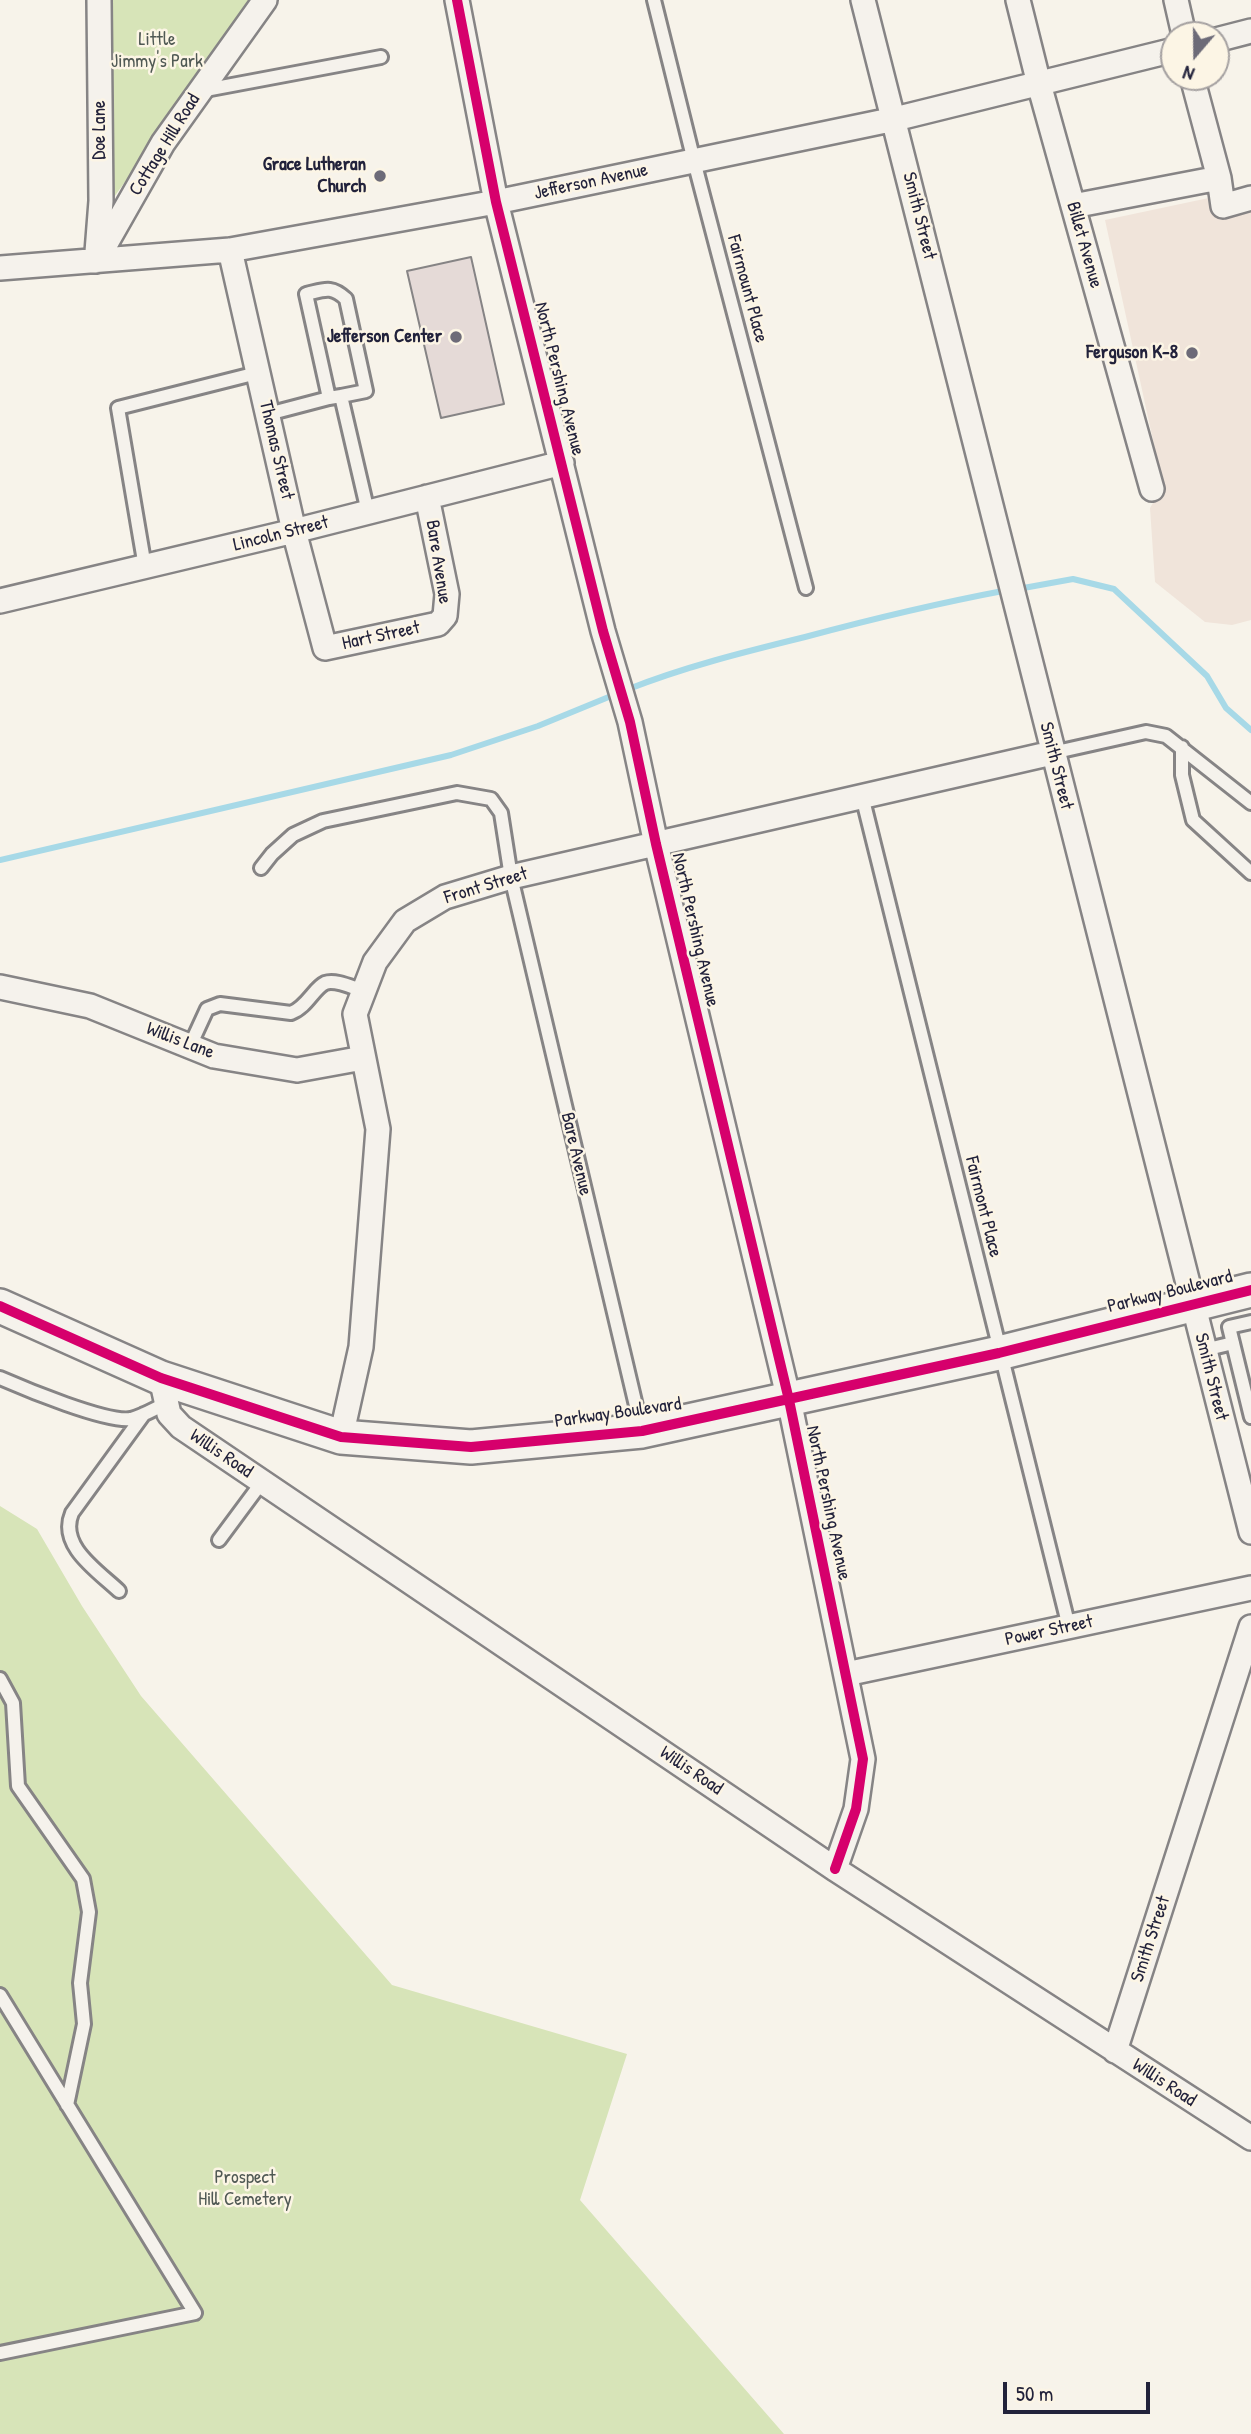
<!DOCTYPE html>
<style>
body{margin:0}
#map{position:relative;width:1251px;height:2434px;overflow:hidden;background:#f7f3ea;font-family:"Patrick Hand",sans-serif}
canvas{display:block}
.north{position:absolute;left:1160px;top:21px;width:70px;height:70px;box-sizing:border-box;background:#fcf5e5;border:2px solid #a5a1a1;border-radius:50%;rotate:200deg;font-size:19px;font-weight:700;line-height:28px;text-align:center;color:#22223b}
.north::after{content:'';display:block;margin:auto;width:24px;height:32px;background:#6d6b78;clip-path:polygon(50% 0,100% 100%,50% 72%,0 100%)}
.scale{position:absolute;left:1003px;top:2382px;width:147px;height:32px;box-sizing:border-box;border:4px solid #22223b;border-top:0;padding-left:9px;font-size:21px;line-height:24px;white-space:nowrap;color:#22223b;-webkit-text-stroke:5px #fcf5e5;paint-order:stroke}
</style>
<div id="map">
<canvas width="1251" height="2434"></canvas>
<div class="north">N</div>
<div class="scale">50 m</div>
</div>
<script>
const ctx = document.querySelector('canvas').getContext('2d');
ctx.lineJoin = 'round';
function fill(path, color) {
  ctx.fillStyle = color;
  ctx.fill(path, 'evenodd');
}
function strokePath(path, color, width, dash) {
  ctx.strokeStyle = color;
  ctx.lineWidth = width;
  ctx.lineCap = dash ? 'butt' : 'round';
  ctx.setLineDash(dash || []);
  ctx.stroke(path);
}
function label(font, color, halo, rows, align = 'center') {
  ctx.font = font + ' "Patrick Hand",sans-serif';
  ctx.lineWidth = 5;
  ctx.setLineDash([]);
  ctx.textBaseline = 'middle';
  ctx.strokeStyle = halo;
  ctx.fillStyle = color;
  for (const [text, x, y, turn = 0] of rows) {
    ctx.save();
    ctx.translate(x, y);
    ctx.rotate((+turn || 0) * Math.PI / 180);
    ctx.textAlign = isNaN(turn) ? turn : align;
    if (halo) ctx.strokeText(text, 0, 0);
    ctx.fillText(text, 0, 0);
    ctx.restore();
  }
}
fill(new Path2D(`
 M 1251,189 L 1251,620 L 1232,625 L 1205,622 L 1155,582 L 1150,508 L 1163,486 L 1105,220 Z`), '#f0e4da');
fill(new Path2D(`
 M 104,0 L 257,0 L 114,197 Z
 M 0,1506 L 37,1529 L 82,1606 L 141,1696 L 392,1985 L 627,2054 L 580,2200 L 784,2434 L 0,2434 Z`), '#d7e4b8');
strokePath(new Path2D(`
 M 1018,589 L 1073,579 L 1114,589 L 1207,676 L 1226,708 L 1251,730
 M 626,690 C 684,667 744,652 805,637 C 872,619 939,603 1008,590
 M 0,860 L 451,755 L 538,726 L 616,694`), '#a7d9e7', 6);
const building = new Path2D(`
 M 471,257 L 504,404 L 441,418 L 407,271 Z`);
fill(building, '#e5dad7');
strokePath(building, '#868485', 2);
const lane = new Path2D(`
 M 654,0 L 694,161 L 806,588
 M 200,91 L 381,57
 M 341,396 L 329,398 L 306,294 C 324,290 331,285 346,299 L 366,391 L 341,396 L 368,512
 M 268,414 L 329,398
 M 145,567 L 118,408 L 257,373
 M 1182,747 L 1182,775 L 1193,820 L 1251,873
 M 1052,753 L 1146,732 L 1166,736 L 1251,803
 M 862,796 L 1069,1627
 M 261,868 L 272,854 L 293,835 L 323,821 L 457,793 L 491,799 L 501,813 L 511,877 L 642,1431
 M 190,1046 L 207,1009 L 220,1004 L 291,1013 C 307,1007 314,988 325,983 C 336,979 353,988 364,991
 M 1251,1322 L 1229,1327 L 1251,1417
 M 1204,1350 L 1233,1343
 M 0,1378 C 25,1389 107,1423 131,1419 C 143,1416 156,1408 167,1403
 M 219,1540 L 262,1482
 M 119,1591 C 98,1571 58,1546 72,1513 L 144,1414
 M 0,1679 L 13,1703 L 18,1786 L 83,1879 L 89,1912 L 80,1983 L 84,2024 L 67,2105
 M 0,1995 L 195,2313 L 0,2353`);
const street = new Path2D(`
 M 457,0 L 496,202 L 603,631 L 630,722 L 656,844 L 789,1400 L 863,1759 L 856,1809 L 835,1869
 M 863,0 L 1251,1532
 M 1018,0 L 1039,84 L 1152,489
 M 1176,0 L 1184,35
 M 1216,40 L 1251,31
 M 1192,77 L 1219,178 L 1223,206 L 1251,198
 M 1073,206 L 1219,178
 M 230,250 L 294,531 L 325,648 L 438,624 L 445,616 L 447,594 L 427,497
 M 97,252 L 101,201 L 99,0
 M 96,261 L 163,143 L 265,0
 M 0,268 L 230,250 L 496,202 L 895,119 L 1174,50
 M 0,601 L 294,531 L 562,463
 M 0,987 L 90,1006 L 214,1056 L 297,1070 L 363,1058
 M 161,1378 L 169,1414 L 181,1427 L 835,1869 L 1251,2138
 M 341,1437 L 361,1347 L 378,1129 L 355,1014 L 375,962 L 405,921 L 445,897 L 511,877 L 1052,753
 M 846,1674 L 1251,1588
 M 1115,2051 L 1251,1627`);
const secondary = new Path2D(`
 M 0,1306 L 161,1378 L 341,1437 L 471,1447 L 642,1431 L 999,1353 L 1251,1290`);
strokePath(lane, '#868485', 18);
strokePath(street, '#868485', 28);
strokePath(secondary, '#868485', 38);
strokePath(lane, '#f5f2ec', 12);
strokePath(street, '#f5f2ec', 23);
strokePath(secondary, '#f5f2ec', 33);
strokePath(new Path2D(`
 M 457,0 L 496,202 L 603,631 L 630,722 L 656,844 L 789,1400 L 863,1759 L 856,1809 L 835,1869
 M 0,1306 L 161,1378 L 341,1437 L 471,1447 L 642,1431 L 999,1353 L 1251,1290`), '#d6006c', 10);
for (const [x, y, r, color] of [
 [380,176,7,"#6d6b78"],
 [456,337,7,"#6d6b78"],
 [1192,353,7,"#6d6b78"]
]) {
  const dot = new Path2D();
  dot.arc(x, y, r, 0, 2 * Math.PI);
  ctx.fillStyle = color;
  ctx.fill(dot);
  strokePath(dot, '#fcf5e5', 2.5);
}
label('19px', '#505954', '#fcf5e5', [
 ["Little",157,40],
 ["Jimmy's Park",157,62],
 ["Prospect",245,2178],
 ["Hill Cemetery",245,2200]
]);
label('19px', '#22223b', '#fcf5e5', [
 ["Doe Lane",100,130,-90],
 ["Cottage Hill Road",165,145,-58],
 ["Jefferson Avenue",591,182,-12],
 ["Smith Street",919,216,76],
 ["Billet Avenue",1084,245,74],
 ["Fairmount Place",747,289,75],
 ["North Pershing Avenue",559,379,76],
 ["Thomas Street",276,450,77],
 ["Lincoln Street",281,534,-14],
 ["Bare Avenue",438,562,81],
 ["Hart Street",381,636,-12],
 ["Smith Street",1056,766,76],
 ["Front Street",486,886,-17],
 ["North Pershing Avenue",695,930,77],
 ["Willis Lane",180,1041,21],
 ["Bare Avenue",576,1154,77],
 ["Fairmont Place",983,1207,76],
 ["Parkway Boulevard",1170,1292,-14],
 ["Smith Street",1211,1377,76],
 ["Parkway Boulevard",618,1413,-8],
 ["Willis Road",221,1454,34],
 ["North Pershing Avenue",828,1503,78],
 ["Power Street",1049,1631,-12],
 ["Willis Road",691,1771,34],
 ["Smith Street",1151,1939,-72],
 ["Willis Road",1164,2083,33]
]);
label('bold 19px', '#22223b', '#fcf5e5', [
 ["Grace Lutheran",366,165],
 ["Church",366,187],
 ["Jefferson Center",442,337],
 ["Ferguson K-8",1178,353]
], 'right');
</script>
